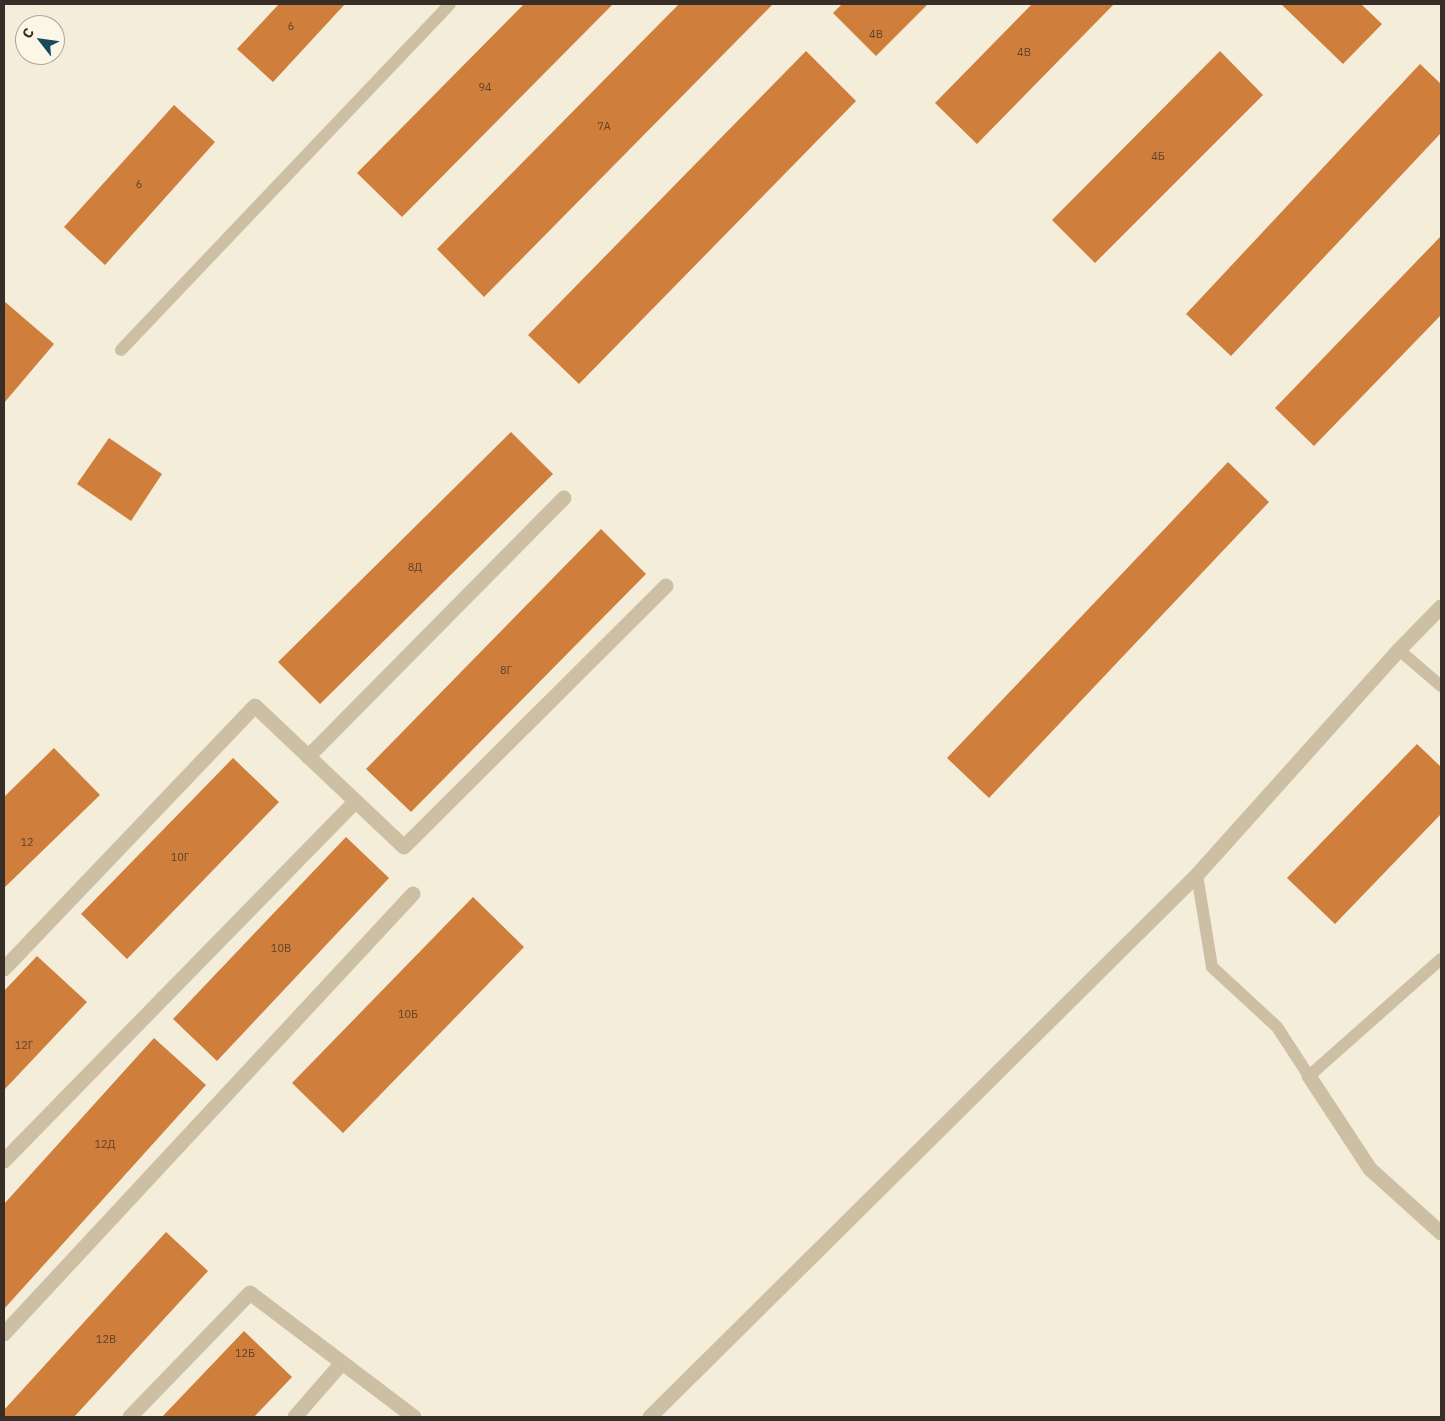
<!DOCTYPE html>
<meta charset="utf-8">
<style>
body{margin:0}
#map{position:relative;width:1445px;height:1421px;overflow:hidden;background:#f3edd9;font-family:"IBM Plex Sans",sans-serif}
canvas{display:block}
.frame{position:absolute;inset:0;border:5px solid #372f27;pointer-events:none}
.north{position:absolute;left:15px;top:15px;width:50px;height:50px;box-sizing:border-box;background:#fbf6e6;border:1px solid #ada69a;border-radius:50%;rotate:300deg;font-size:14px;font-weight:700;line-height:20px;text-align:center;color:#372f27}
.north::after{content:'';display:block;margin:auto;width:18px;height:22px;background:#19495c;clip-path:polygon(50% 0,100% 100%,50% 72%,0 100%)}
</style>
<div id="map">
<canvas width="1445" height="1421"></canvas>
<div class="frame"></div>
<div class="north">С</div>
</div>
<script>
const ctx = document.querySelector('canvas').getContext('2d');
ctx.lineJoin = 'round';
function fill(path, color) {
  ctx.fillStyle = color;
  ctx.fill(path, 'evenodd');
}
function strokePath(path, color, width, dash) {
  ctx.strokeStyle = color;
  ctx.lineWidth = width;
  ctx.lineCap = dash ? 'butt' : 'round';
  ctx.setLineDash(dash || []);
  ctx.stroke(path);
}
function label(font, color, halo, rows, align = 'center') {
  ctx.font = font + ' "IBM Plex Sans",sans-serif';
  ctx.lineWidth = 4.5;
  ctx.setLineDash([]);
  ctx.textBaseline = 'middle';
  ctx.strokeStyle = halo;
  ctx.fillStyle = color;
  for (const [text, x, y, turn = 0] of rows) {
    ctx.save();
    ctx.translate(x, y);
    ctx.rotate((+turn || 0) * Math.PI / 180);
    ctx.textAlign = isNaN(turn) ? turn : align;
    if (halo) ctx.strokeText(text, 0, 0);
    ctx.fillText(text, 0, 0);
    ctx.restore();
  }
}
fill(new Path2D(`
 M 279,4 L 345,4 L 273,82 L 237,49 Z
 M 524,4 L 613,4 L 402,217 L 357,173 Z
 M 679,4 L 770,4 L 772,5 L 484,297 L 437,249 Z
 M 842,4 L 928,4 L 876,56 L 833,13 Z
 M 1032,4 L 1114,4 L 977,144 L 935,103 Z
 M 1281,4 L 1361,4 L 1382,24 L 1343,64 Z
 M 806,51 L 856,101 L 579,384 L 528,335 Z
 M 1220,51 L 1263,95 L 1095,263 L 1052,220 Z
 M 1420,64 L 1441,84 L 1441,133 L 1231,356 L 1186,314 Z
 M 174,105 L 215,142 L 105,265 L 64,227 Z
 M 1441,236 L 1441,315 L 1314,446 L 1275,408 Z
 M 4,301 L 54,344 L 4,403 Z
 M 511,432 L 553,474 L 320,704 L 278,662 Z
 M 109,438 L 162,474 L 131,521 L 77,484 Z
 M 1228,462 L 1269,502 L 989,798 L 947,758 Z
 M 601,529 L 646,574 L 411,812 L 366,769 Z
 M 1417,744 L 1441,767 L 1441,814 L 1335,924 L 1287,878 Z
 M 54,748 L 100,795 L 4,888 L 4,797 Z
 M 233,758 L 279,802 L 127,959 L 81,914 Z
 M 346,837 L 389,878 L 217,1061 L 173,1019 Z
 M 473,897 L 524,947 L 343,1133 L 292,1083 Z
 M 37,956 L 87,1002 L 4,1090 L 4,991 Z
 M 154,1038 L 206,1085 L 4,1309 L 4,1204 Z
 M 166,1232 L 208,1271 L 74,1417 L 4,1417 L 4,1410 Z
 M 244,1331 L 292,1377 L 254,1417 L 162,1417 Z`), '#cf7e3c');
strokePath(new Path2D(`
 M 121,350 L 450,4
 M 1399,650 L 1441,686
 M 1197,875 L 1212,967 L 1277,1027 L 1309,1076 L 1441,959`), '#ccbfa4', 12);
strokePath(new Path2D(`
 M 308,757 L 564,498
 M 4,969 L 255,706 L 404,847 L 666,586
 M 1309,1076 L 1370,1169 L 1441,1233
 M 4,1161 L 356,801
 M 4,1334 L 413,894
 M 130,1417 L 250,1293 L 414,1417
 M 295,1417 L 342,1363
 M 650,1417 L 1197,875 L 1399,650 L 1441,607`), '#ccbfa4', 15);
label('11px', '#5d432c', null, [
 ["6",291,27],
 ["4В",876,35],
 ["4В",1024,53],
 ["94",485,88],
 ["7А",604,127],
 ["4Б",1158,157],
 ["6",139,185],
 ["8Д",415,568],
 ["8Г",506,671],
 ["12",27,843],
 ["10Г",180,858],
 ["10В",281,949],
 ["10Б",408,1015],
 ["12Г",24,1046],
 ["12Д",105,1145],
 ["12В",106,1340],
 ["12Б",245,1354]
]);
</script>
